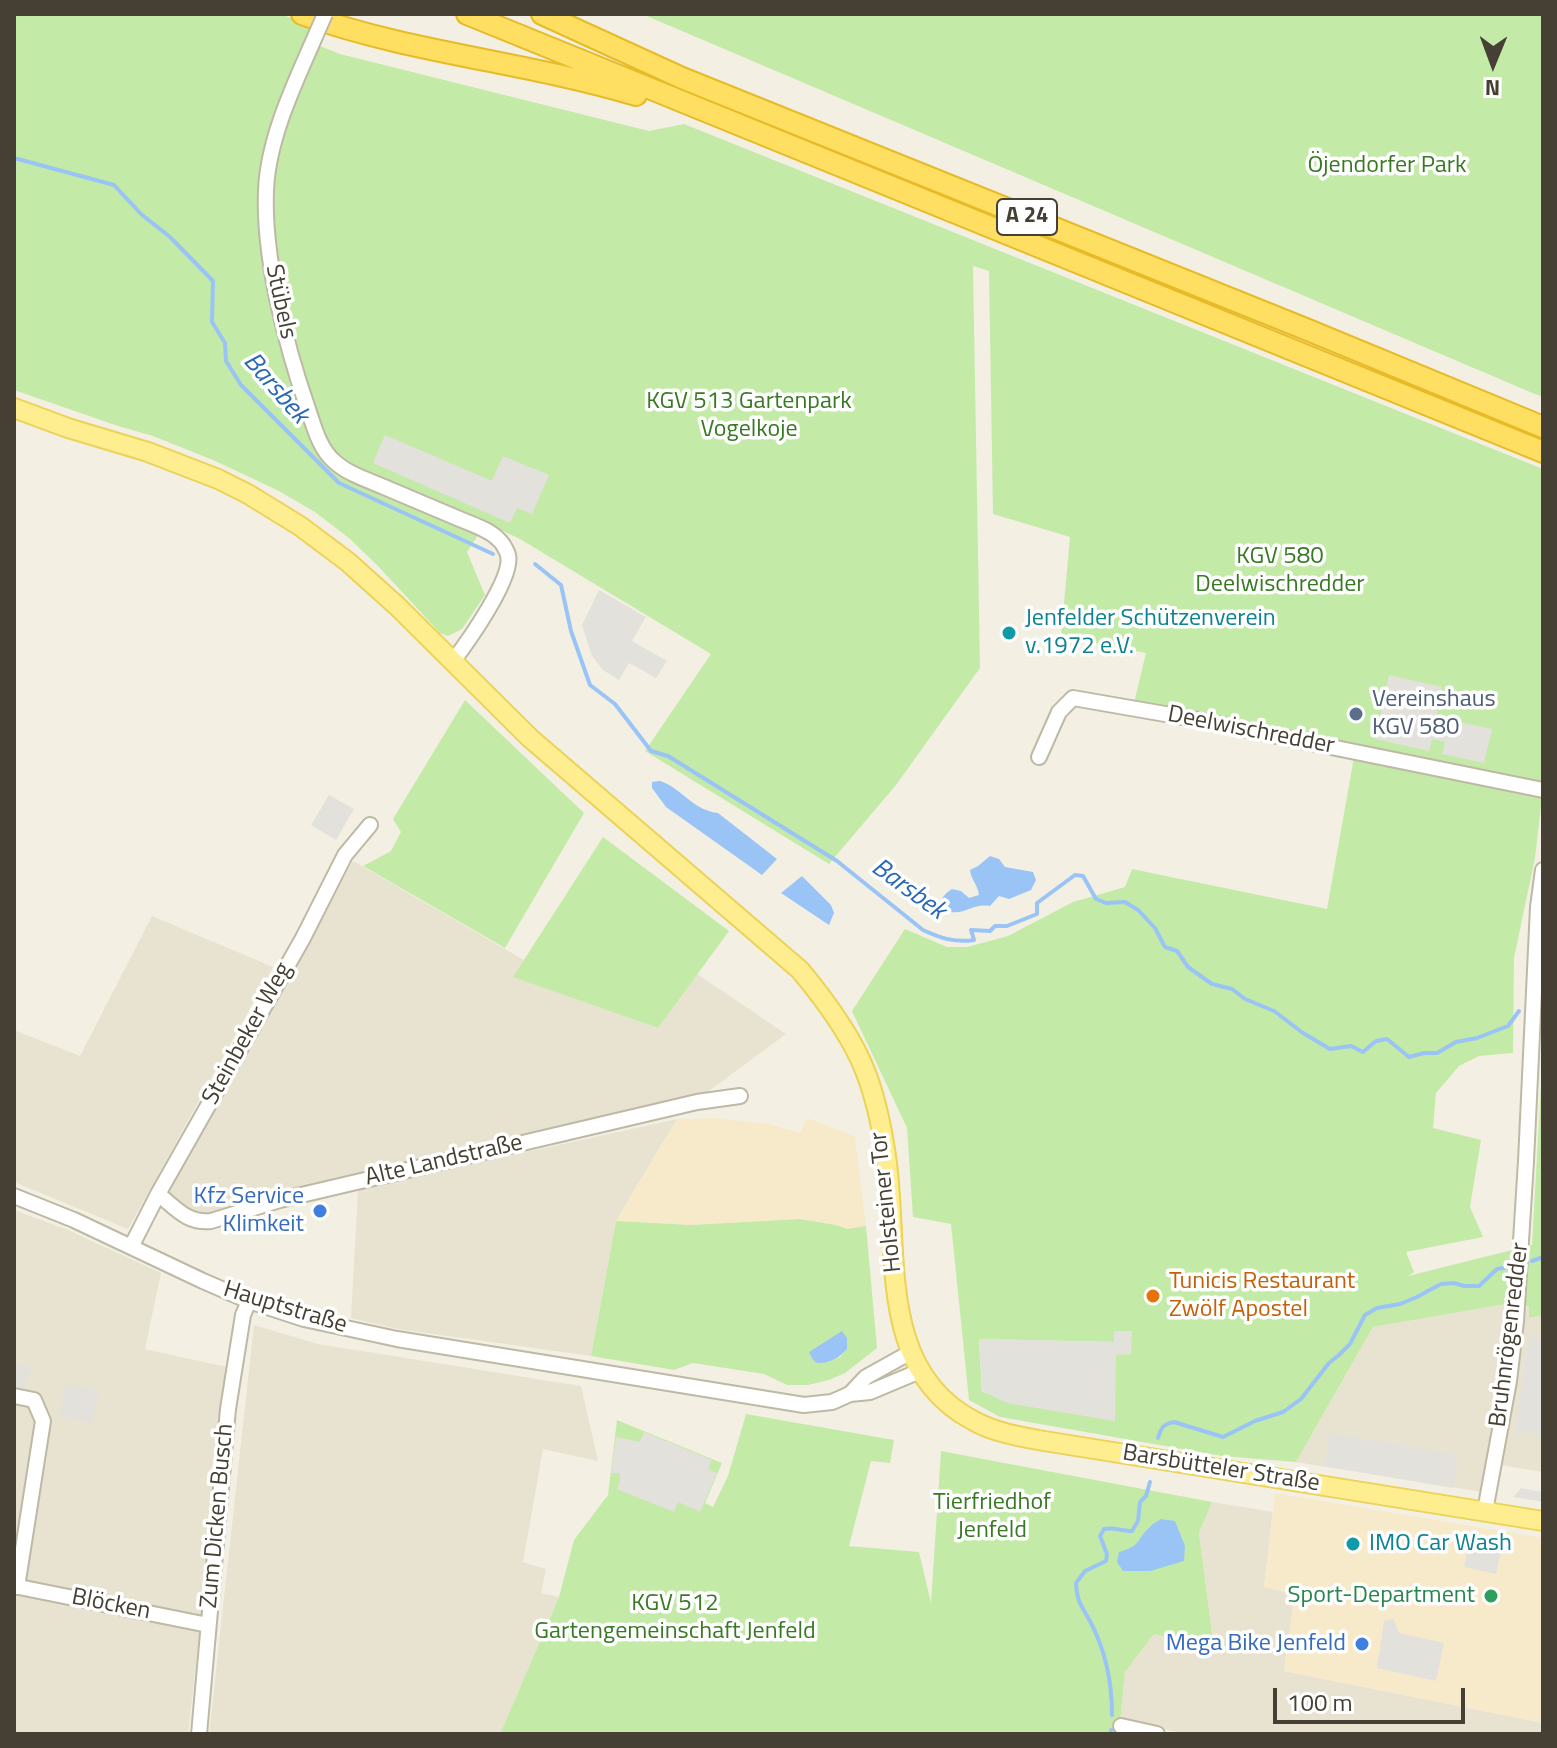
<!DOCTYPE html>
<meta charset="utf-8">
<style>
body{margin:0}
#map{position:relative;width:1557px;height:1748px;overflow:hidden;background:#f3f0e3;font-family:"Titillium Web",sans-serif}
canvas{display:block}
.frame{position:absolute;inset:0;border:16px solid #454033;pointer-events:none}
.north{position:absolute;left:1453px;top:24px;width:80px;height:80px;-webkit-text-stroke:6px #fff;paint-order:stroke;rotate:181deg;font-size:22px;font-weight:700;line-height:32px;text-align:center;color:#454033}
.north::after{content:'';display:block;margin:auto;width:28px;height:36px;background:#454033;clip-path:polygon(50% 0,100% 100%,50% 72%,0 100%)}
.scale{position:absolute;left:1273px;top:1688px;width:192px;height:36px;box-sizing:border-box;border:4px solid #454033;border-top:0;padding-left:10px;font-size:24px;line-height:28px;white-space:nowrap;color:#454033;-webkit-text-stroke:6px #fff;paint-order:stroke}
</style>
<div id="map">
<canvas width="1557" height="1748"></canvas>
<div class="frame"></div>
<div class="north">N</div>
<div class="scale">100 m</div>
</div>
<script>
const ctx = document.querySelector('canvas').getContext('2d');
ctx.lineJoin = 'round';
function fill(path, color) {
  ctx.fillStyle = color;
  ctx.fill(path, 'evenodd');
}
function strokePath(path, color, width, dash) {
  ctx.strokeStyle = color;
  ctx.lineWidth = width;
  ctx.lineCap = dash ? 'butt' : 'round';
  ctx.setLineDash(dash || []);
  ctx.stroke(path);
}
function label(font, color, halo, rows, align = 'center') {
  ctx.font = font + ' "Titillium Web",sans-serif';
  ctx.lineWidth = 7;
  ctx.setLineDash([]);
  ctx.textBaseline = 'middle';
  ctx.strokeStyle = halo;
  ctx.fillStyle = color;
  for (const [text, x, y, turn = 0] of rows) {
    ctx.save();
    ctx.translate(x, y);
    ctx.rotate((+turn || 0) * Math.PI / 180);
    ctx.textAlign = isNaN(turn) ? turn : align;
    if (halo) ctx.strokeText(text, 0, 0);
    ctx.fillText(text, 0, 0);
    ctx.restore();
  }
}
fill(new Path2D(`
 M 353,861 L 524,960 L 514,977 L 658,1028 L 697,974 L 786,1034 L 702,1096 L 213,1213 L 205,1215 L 192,1210 L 165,1190 Z
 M 152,916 L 273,967 L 128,1229 L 14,1182 L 14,1030 L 80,1056 Z
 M 677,1119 L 616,1221 L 591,1356 L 398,1329 L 351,1318 L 358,1189 Z
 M 14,1210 L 68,1230 L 161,1273 L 145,1349 L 227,1367 L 210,1542 L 188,1734 L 14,1734 Z
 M 1506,1304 L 1529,1306 L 1529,1318 L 1543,1315 L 1543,1472 L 1489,1463 L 1482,1492 L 1296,1462 L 1373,1327 Z
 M 254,1325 L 318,1344 L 581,1386 L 598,1461 L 543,1449 L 523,1562 L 546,1569 L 541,1593 L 559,1597 L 500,1734 L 209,1734 Z
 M 1212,1502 L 1273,1512 L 1264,1587 L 1295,1594 L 1284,1671 L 1543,1723 L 1543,1734 L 1186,1734 L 1120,1720 L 1125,1672 L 1154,1634 L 1214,1647 L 1199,1533 Z`), '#e7e3d0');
fill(new Path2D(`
 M 717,1118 L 770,1124 L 800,1133 L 807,1118 L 855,1136 L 866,1226 L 848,1229 L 836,1225 L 800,1219 L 691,1225 L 616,1221 L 677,1119 Z
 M 1275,1493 L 1543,1538 L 1543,1723 L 1284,1671 L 1295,1594 L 1264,1587 Z`), '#f7eacb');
fill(new Path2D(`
 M 14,14 L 280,14 L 312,26 L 305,40 L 340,54 L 649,131 L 684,124 L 1543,469 L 1543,789 L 1535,858 L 1514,958 L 1513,1053 L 1479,1056 L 1459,1066 L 1436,1093 L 1433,1128 L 1481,1140 L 1470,1207 L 1483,1237 L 1406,1252 L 1414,1272 L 1408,1276 L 1532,1245 L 1543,1049 L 1543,1315 L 1529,1318 L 1529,1306 L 1506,1304 L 1373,1327 L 1296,1462 L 1222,1456 L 1000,1417 L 969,1400 L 951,1224 L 913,1217 L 907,1128 L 852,1011 L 905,929 L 947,947 L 967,947 L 1008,936 L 1073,902 L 1125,887 L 1132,869 L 1327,909 L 1356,746 L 1134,703 L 1146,653 L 1061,636 L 1070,537 L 993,514 L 989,271 L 973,266 L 980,668 L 896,785 L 829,864 L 645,751 L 711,654 L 520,539 L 486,523 L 467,552 L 485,595 L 462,629 L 448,636 L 440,633 L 378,566 L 350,539 L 315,512 L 277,490 L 213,460 L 153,436 L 118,426 L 14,390 ZM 979,1339 L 1114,1342 L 1115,1420 L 982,1392 Z
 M 642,14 L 1543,14 L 1543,397 L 1530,392 Z
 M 465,700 L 584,813 L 505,948 L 363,866 L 391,851 L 401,832 L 393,819 Z
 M 603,837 L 729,931 L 658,1028 L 513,977 Z
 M 800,1219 L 836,1225 L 848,1229 L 866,1226 L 877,1348 L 845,1373 L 829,1380 L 808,1385 L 787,1385 L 764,1374 L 693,1363 L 674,1370 L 591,1356 L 616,1221 L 691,1225 ZM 832,1338 L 847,1349 L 840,1357 L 828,1362 L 827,1341 Z
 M 746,1414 L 894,1440 L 890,1463 L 871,1461 L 849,1546 L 919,1552 L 931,1603 L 941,1451 L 1212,1502 L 1199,1533 L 1214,1648 L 1154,1634 L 1125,1672 L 1119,1734 L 500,1734 L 559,1597 L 574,1540 L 608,1495 L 617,1420 L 722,1463 L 705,1503 L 713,1507 L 728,1476 Z`), '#c4eaa8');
fill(new Path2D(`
 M 385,435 L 492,481 L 503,456 L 549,475 L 532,514 L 517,508 L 510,523 L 373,463 Z
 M 599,590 L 646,617 L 632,641 L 667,661 L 656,678 L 629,663 L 619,680 L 603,670 L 592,656 L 582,625 Z
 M 1389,675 L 1442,687 L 1434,727 L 1448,730 L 1450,720 L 1492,729 L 1484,763 L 1442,754 L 1445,742 L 1432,739 L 1429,751 L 1376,739 Z
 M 329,795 L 354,809 L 336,840 L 311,825 Z
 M 1114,1331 L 1132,1331 L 1131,1354 L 1116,1355 L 1115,1421 L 1007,1403 L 982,1391 L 979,1339 L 1114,1342 Z
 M 1530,1336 L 1543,1338 L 1543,1435 L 1515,1431 Z
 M 14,1363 L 30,1367 L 25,1392 L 14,1389 Z
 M 66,1384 L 99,1391 L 92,1423 L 59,1416 Z
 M 644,1432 L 712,1460 L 708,1469 L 717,1473 L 700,1512 L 678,1502 L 674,1512 L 617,1489 L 620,1480 L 620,1473 L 611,1473 L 616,1437 L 640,1442 Z
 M 1330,1433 L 1458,1455 L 1453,1488 L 1324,1466 Z
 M 1521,1488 L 1543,1492 L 1543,1502 L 1513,1497 Z
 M 1471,1536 L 1503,1543 L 1496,1574 L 1464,1567 Z
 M 1393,1618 L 1399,1633 L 1444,1643 L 1436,1681 L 1377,1668 L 1384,1621 Z`), '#e3e1dc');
fill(new Path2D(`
 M 660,781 C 682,788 692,810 718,813 L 777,859 L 762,875 L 666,807 L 652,788 L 652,782 Z
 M 990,856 L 999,859 L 1005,867 L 1033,872 L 1036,880 L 1031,890 L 1009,899 L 999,896 L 990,906 C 969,903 965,919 940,909 C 940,899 944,894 952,889 L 961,891 L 969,898 L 979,895 C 978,885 971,880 970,870 L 978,866 Z
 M 802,876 L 831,905 L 834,913 L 829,925 L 781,893 Z
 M 842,1331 L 847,1338 L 847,1349 C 839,1358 829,1364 817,1363 L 813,1360 L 809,1352 Z
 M 1161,1519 L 1175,1521 L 1185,1546 L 1184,1561 L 1150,1571 L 1123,1571 L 1117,1562 L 1119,1552 C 1143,1545 1135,1540 1150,1527 C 1153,1523 1157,1522 1161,1519 Z`), '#9ac4f5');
strokePath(new Path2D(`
 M 14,158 L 114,185 L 141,214 L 170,237 L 213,281 L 212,322 L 225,343 L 226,361 L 241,385 L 339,483 L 493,554
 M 535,564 L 561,585 L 571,631 L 590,685 L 615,704 L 651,751 L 668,756 L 837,861 L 923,930 C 940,938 955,943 974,940 L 971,930 L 990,931 L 995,926 L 1007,926 L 1037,914 L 1037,903 L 1075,875 L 1083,876 L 1096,899 L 1106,903 L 1125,902 L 1138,910 L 1155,928 L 1165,947 L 1177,951 L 1188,967 L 1212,984 L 1232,989 L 1245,999 L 1274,1011 L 1303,1033 L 1330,1049 L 1351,1046 L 1363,1052 L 1376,1041 L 1387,1039 L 1409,1057 L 1424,1053 L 1437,1053 L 1456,1042 L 1477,1038 L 1508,1026 L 1519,1011
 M 1532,1261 L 1543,1257
 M 1158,1438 C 1161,1428 1163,1424 1174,1422 L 1223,1437 L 1255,1421 L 1283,1412 L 1301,1399 L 1329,1363 L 1339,1355 L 1350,1344 L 1365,1315 L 1377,1308 L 1400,1304 L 1417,1297 L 1441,1284 L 1454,1283 L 1464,1286 L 1479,1286 L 1497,1269 L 1509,1267
 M 1112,1715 C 1112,1683 1106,1652 1091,1623 C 1082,1606 1077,1603 1076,1583 L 1085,1571 L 1106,1561 L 1107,1554 L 1100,1536 L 1104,1529 C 1114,1527 1122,1531 1132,1531 L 1138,1521 L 1140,1502 L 1146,1496 L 1150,1482
 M 1111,1734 L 1111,1730`), '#9ac4f5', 4);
const minor = new Path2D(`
 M 311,46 C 292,89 268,141 266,190 C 263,257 286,346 308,409 C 314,427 320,450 335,462 C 348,474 368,480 384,487 C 410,498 436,509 462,520 C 474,525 490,530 499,540 C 502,542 507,551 508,555 C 514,577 467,643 453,661
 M 1039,757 L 1059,712 L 1073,698 L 1188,718 L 1543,790
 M 158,1194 C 175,1207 187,1224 211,1221 L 280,1200 L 697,1102 L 740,1096
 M 14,1196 L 74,1220 L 203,1281 L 249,1301 L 304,1319 L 397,1339 L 804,1405 L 832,1402 L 850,1394 L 870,1392 L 920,1371
 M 131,1247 L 158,1194 L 303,938 L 345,855 L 370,825
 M 850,1394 L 866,1377 L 911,1352
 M 14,1396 L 34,1400 L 43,1421 L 17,1587
 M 1485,1511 L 1509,1381 L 1516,1321 L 1526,1161 L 1538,907 L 1543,870
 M 14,1586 L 208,1625
 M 1121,1726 L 1157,1734
 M 199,1734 L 228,1409 L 243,1315 L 249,1301`);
const major = new Path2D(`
 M 14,408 L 68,428 L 148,452 L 218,479 L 248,494 L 300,526 L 348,562 L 397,606 L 530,738 L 800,970 C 825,1000 852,1036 866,1073 C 876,1099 882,1129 886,1156 C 900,1247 875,1370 974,1421 C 994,1432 1017,1436 1038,1440 L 1543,1521`);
const highway = new Path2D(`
 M 302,14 C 410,53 526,62 636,95
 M 467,14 L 1543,452
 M 542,14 L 682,78 L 1308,330 L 1543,427`);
strokePath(minor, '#beb9a5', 18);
strokePath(major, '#ebd258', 22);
strokePath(highway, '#e7ba28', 24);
strokePath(minor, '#fff', 14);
strokePath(major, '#ffee8f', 18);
strokePath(highway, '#ffdf61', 20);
const minorBridge = new Path2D(`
 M 311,46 L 325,14`);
strokePath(minorBridge, '#beb9a5', 18, []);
strokePath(minorBridge, '#fff', 14);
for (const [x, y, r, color] of [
 [1009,633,8,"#0f9aa8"],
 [1356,714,8,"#5c6f8a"],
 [320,1211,8,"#3f7fe0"],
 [1153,1296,8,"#e8710a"],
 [1353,1544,8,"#0f9aa8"],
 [1491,1596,8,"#2e9e5b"],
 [1362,1644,8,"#3f7fe0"]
]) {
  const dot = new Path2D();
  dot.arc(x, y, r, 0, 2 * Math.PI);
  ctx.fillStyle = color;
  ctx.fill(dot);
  strokePath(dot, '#fff', 3);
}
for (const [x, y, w] of [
 [1027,217,60]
]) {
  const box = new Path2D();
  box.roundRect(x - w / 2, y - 18, w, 36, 6);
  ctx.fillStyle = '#fff';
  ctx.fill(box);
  strokePath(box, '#454033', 2);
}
label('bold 22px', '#454033', null, [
 ["A 24",1027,217]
]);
label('24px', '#387923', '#fff', [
 ["Öjendorfer Park",1387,166],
 ["KGV 513 Gartenpark",749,402],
 ["Vogelkoje",749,430],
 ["KGV 580",1280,557],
 ["Deelwischredder",1280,585],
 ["Tierfriedhof",992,1503],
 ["Jenfeld",992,1531],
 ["KGV 512",675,1604],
 ["Gartengemeinschaft Jenfeld",675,1632]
]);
label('24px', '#454033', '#fff', [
 ["Stübels",280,302,78],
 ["Deelwischredder",1251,731,11],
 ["Steinbeker Weg",248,1034,-61],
 ["Alte Landstraße",444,1161,-13],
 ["Holsteiner Tor",887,1202,-96],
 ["Hauptstraße",285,1308,17],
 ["Bruhnrögenredder",1510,1335,-83],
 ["Barsbütteler Straße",1221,1469,9],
 ["Zum Dicken Busch",218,1516,-85],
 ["Blöcken",111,1605,11]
]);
label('24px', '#0d838f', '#fff', [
 ["Jenfelder Schützenverein",1025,619],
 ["v.1972 e.V.",1025,647],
 ["IMO Car Wash",1369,1544]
], 'left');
label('24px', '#4e5e75', '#fff', [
 ["Vereinshaus",1372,700],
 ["KGV 580",1372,728]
], 'left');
label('24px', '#366cbe', '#fff', [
 ["Kfz Service",304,1197],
 ["Klimkeit",304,1225],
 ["Mega Bike Jenfeld",1346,1644]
], 'right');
label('24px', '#c56008', '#fff', [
 ["Tunicis Restaurant",1169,1282],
 ["Zwölf Apostel",1169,1310]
], 'left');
label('24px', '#27864d', '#fff', [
 ["Sport-Department",1475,1596]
], 'right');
label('italic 26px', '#2667b7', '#fff', [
 ["Barsbek",275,389,49],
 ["Barsbek",908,890,36]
]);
</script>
